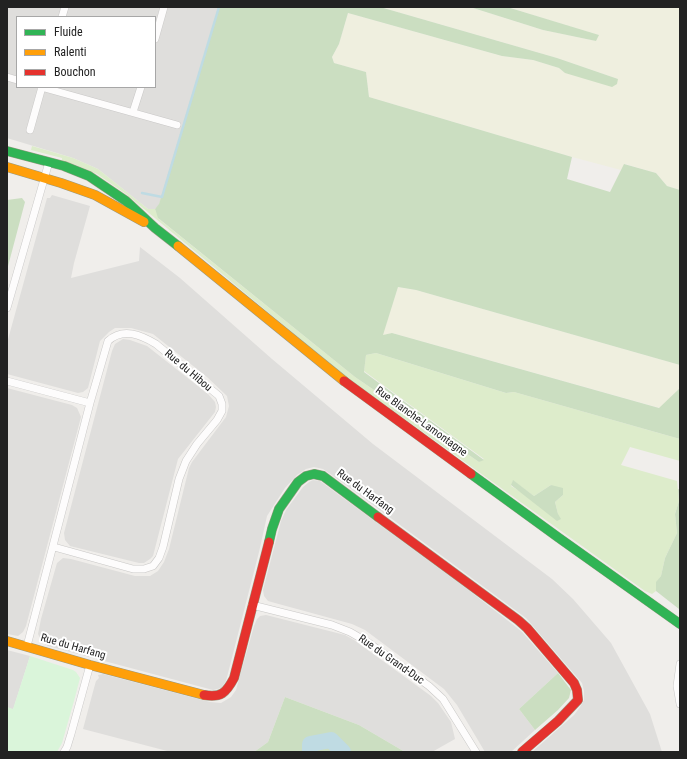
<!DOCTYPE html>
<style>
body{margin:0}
#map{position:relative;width:687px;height:759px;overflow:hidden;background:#f0eeeb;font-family:"Roboto Condensed",sans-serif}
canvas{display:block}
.frame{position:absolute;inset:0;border:8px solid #222;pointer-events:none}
.legend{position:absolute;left:16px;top:16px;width:140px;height:72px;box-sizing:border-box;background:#fff;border:1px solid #a7a7a7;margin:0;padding:5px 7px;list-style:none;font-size:12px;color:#222}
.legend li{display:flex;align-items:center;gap:8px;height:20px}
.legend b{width:20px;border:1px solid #a7a7a7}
</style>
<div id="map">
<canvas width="687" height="759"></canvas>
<div class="frame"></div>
<ul class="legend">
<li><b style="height:5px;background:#30b455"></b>Fluide</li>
<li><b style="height:5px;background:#ff9f0a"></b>Ralenti</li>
<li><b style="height:5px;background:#e5322d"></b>Bouchon</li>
</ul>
</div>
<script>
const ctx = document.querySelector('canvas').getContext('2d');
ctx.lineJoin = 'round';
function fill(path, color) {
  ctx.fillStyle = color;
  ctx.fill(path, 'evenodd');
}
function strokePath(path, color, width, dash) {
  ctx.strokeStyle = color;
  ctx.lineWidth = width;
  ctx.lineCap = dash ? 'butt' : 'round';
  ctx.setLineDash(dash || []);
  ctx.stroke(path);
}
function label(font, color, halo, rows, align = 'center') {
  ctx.font = font + ' "Roboto Condensed",sans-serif';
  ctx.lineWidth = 4;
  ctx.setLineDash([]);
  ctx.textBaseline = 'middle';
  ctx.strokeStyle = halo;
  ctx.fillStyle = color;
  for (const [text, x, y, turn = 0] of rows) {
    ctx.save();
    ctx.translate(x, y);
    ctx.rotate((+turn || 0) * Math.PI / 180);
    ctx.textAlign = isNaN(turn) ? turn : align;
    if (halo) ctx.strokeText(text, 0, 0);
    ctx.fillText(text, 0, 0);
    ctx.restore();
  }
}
fill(new Path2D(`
 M 8,7 L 218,7 L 159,205 L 155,209 L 148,209 L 98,169 L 73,158 L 7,138 ZM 17,17 L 155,17 L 155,87 L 17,87 Z
 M 52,195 L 90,206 L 74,263 L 71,278 L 139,261 L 140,247 L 180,278 L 272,359 L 373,444 L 552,579 L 573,599 L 611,643 L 650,714 L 662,752 L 532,752 L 574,715 L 580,707 L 584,700 L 584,691 L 582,683 L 526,618 L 346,485 L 323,469 L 314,467 L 306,469 L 297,475 L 285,488 L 267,516 L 259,552 L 226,681 L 221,688 L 213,690 L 48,646 L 42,642 L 38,634 L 41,619 L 57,563 L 63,558 L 71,559 L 135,576 L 150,576 L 158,571 L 164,562 L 169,549 L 189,468 L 192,462 L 226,417 L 229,406 L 227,396 L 207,377 L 153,334 L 131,328 L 115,328 L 109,332 L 100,341 L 88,388 L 83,392 L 78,393 L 7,374 L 7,343 L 47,198 L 50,198 Z
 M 123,339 L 130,340 L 147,346 L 208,394 L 215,402 L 216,407 L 215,412 L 178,459 L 153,556 L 150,559 L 144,563 L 139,563 L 70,546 L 65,540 L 64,533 L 112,351 L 115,344 Z
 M 7,388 L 72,405 L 77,408 L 81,417 L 26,626 L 23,632 L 18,636 L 7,634 Z
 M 313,480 L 320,481 L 467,589 L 516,627 L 522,632 L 558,673 L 519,709 L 535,730 L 511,752 L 485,752 L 457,705 L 444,689 L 365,630 L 352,624 L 275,603 L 268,601 L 264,596 L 263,590 L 281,521 L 286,510 L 303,487 L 309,482 Z
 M 266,615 L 345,635 L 354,640 L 431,696 L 438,703 L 451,722 L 455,739 L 432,752 L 405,752 L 359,725 L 285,697 L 268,742 L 254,752 L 171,752 L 83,729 L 94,688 L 96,681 L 99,678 L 98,675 L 103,674 L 210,702 L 221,703 L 231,697 L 236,690 L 254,626 L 257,619 L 260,616 Z
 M 7,650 L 30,656 L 13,710 L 7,707 Z`), '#dfdedc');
fill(new Path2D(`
 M 380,7 L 470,7 L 543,30 L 596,41 L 598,35 L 507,7 L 680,7 L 680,190 L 667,186 L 656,173 L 625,164 L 621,170 L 572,157 L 369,97 L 366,72 L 334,63 L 332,57 L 339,44 L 348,13 L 502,56 L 533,60 L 559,68 L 565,73 L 618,79 L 557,58 Z
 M 398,287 L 416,290 L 680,365 L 680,388 L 660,408 L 392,333 L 382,336 Z`), '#efefdf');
fill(new Path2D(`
 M 32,146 L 73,158 L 98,169 L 148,209 L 155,209 L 159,219 L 355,377 L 479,462 L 484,459 L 364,371 L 366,355 L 376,353 L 506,393 L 514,392 L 680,439 L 680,461 L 630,447 L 621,465 L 677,481 L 679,501 L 675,514 L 677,533 L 665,558 L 661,576 L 656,583 L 656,591 L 652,594 L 645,591 L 346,377 L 126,194 L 97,174 L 76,165 L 62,161 L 62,158 L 31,150 ZM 513,481 L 534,496 L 551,485 L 563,495 L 555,502 L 558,514 L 511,486 Z`), '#ddeccb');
fill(new Path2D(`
 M 218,7 L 380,7 L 557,58 L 618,79 L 617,84 L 612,87 L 565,73 L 559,68 L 533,60 L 502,56 L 348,13 L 339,44 L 332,57 L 334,63 L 366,72 L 369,97 L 572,157 L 567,179 L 610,192 L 624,164 L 656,173 L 667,186 L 680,190 L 680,365 L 416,290 L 398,287 L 383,335 L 392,333 L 659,408 L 680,388 L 680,439 L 514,392 L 506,393 L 376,353 L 366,355 L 364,372 L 484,460 L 479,462 L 355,377 L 158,218 L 155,209 L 159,204 Z
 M 470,7 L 507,7 L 599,35 L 596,41 L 543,30 Z
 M 22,198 L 25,202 L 7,270 L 7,200 Z
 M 513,480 L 534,496 L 551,485 L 563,488 L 563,495 L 555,502 L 558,514 L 561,519 L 557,521 L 511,485 Z
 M 678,489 L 680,490 L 680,609 L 679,609 L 656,591 L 656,582 L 661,576 L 665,558 L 677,533 L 675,514 L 679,501 Z
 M 558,673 L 571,690 L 569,698 L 558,710 L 535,730 L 519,709 Z
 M 285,697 L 359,725 L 405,752 L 254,752 L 268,742 Z`), '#cbdec1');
fill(new Path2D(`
 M 30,656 L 73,670 L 76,672 L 80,678 L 74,701 L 62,743 L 57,752 L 7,752 L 7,707 L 13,709 Z`), '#daf5da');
strokePath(new Path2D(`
 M 142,193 L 162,197 L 219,7`), '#bfdbe3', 2.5);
strokePath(new Path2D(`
 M 310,752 L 310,744 L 331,740 L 343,752`), '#bfdbe3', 16);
const street = new Path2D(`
 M 62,17 L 65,7
 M 155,39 L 164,7
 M 7,77 L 17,80
 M 41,87 L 177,125
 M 133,112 L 141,87
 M 30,130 L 42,87
 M 7,308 L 49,162
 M 7,381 L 90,403
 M 252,605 L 332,625 L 350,632 L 369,643 L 429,686 L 443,699 L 476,752
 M 27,646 L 90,403 L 108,341 C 123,327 141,335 156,344 L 219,396 L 222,404 L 222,411 L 217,420 L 197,444 L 186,461 L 179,479 L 163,547 L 159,558 L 153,566 L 144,569 L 133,569 L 54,547
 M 680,664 L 677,686 L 680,704
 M 64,752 L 67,747 L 71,734 L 90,665`);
const fast = new Path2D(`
 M 7,151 L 64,166 L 89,176 L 126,201 L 155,228 L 178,246
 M 471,474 L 559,538 L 680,624
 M 269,542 L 272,529 L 279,509 L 298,482 L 306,476 L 314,474 L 323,476 L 378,517`);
const slow = new Path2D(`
 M 7,167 L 61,183 L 95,195 L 144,222
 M 178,246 L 344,381
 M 7,641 L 90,665 L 204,695`);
const jam = new Path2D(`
 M 344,381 L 471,474
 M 378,517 L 518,620 L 527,628 L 574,683 L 577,690 L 578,700 L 558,721 L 522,752
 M 204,695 C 221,698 226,693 234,678 L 269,542`);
strokePath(street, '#c9c8c7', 8);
strokePath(fast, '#999a82', 10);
strokePath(slow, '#999a82', 10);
strokePath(jam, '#999a82', 10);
strokePath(street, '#fdfcfc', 7);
strokePath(fast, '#30b455', 9);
strokePath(slow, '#ff9f0a', 9);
strokePath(jam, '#e5322d', 9);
label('11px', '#222', '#fff', [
 ["Rue du Hibou",188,371,40],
 ["Rue Blanche-Lamontagne",421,422,36],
 ["Rue du Harfang",365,492,36],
 ["Rue du Harfang",73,647,16],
 ["Rue du Grand-Duc",391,660,35]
]);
</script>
